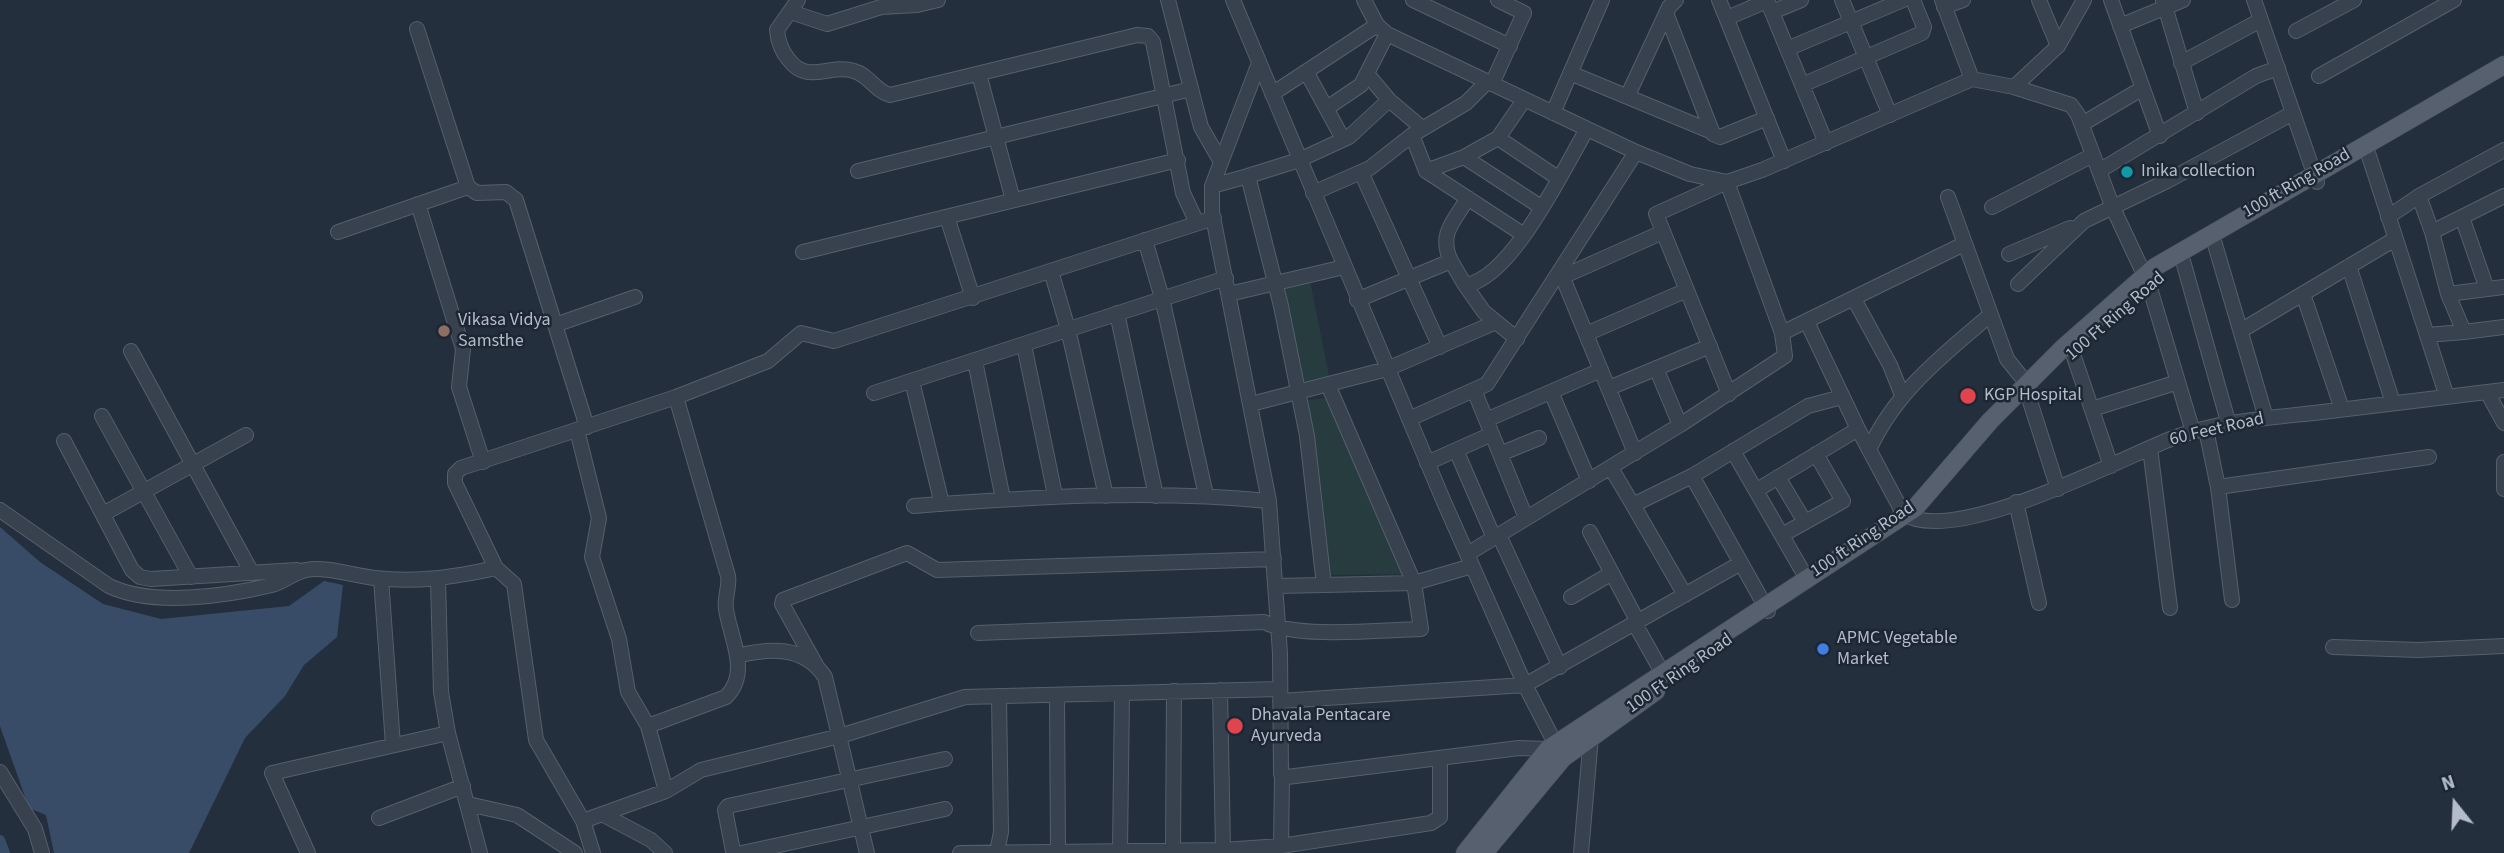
<!DOCTYPE html>
<style>
body{margin:0}
#map{position:relative;width:2504px;height:853px;overflow:hidden;background:#242f3e;font-family:"Source Sans 3",sans-serif}
canvas{display:block}
.north{position:absolute;left:2420px;top:769px;width:70px;height:70px;-webkit-text-stroke:5px #1d2633;paint-order:stroke;rotate:342deg;font-size:19px;font-weight:700;line-height:28px;text-align:center;color:#b4bcc9}
.north::after{content:'';display:block;margin:auto;width:24px;height:32px;background:#b4bcc9;clip-path:polygon(50% 0,100% 100%,50% 72%,0 100%)}
</style>
<div id="map">
<canvas width="2504" height="853"></canvas>
<div class="north">N</div>
</div>
<script>
const ctx = document.querySelector('canvas').getContext('2d');
ctx.lineJoin = 'round';
function fill(path, color) {
  ctx.fillStyle = color;
  ctx.fill(path, 'evenodd');
}
function strokePath(path, color, width, dash) {
  ctx.strokeStyle = color;
  ctx.lineWidth = width;
  ctx.lineCap = dash ? 'butt' : 'round';
  ctx.setLineDash(dash || []);
  ctx.stroke(path);
}
function label(font, color, halo, rows, align = 'center') {
  ctx.font = font + ' "Source Sans 3",sans-serif';
  ctx.lineWidth = 5;
  ctx.setLineDash([]);
  ctx.textBaseline = 'middle';
  ctx.strokeStyle = halo;
  ctx.fillStyle = color;
  for (const [text, x, y, turn = 0] of rows) {
    ctx.save();
    ctx.translate(x, y);
    ctx.rotate((+turn || 0) * Math.PI / 180);
    ctx.textAlign = isNaN(turn) ? turn : align;
    if (halo) ctx.strokeText(text, 0, 0);
    ctx.fillText(text, 0, 0);
    ctx.restore();
  }
}
fill(new Path2D(`
 M 1310,281 L 1330,381 L 1302,386 L 1281,286 Z
 M 1328,398 L 1405,574 L 1327,575 L 1308,400 Z`), '#263c3f');
fill(new Path2D(`
 M 0,527 L 40,562 L 103,604 L 161,619 L 289,606 L 324,581 L 343,585 L 337,637 L 304,665 L 285,696 L 245,738 L 189,853 L 54,853 L 46,815 L 29,808 L 0,726 Z`), '#394c67');
strokePath(new Path2D(`
 M 0,840 L 5,853`), '#394c67', 10);
const minor = new Path2D(`
 M 798,0 L 777,30 C 778,41 782,52 789,60 C 808,85 830,63 854,71 C 869,75 875,91 890,95 L 1137,35 L 1148,36 L 1153,42 L 1183,193 L 1197,223
 M 1168,0 L 1201,127 L 1221,162
 M 1233,0 L 1444,502 L 1525,685 L 1560,753
 M 1364,0 L 1377,25 L 1387,34 L 1636,152 L 1690,174 L 1727,182 L 1762,170 L 1972,79 L 2014,87 L 2071,105 L 2078,115 L 2113,208 L 2149,285 L 2193,432
 M 1413,0 L 1510,46
 M 1719,0 L 1784,161
 M 1767,0 L 1826,143
 M 1842,0 L 1890,115
 M 1942,0 L 1972,79
 M 2039,0 L 2058,46
 M 2111,0 L 2160,136
 M 2163,0 L 2197,113
 M 2254,0 L 2317,182
 M 1944,7 L 1963,0
 M 791,12 L 827,24 L 881,7 L 917,5 L 938,0
 M 1772,12 L 1801,0
 M 1666,13 L 1713,134 L 1720,137 L 1767,118
 M 1727,18 L 1767,1
 M 2120,26 L 2183,0
 M 417,29 L 468,187 L 477,193 L 506,192 L 516,200 L 587,427
 M 2296,31 L 2354,0
 M 1787,49 L 1903,0
 M 1259,63 L 1212,186 L 1212,212 L 1269,501 L 1280,653 L 1281,774 L 1287,777 L 1519,748 L 1548,749
 M 2181,63 L 2261,20
 M 1307,73 L 1343,139
 M 1570,73 L 1710,131
 M 979,74 L 1013,200
 M 1368,75 L 1389,100 L 1421,127
 M 2319,76 L 2454,0
 M 1487,82 L 1466,103 L 1412,135 L 1426,171 L 1524,235
 M 1492,84 L 1524,13 L 1498,0
 M 1802,85 L 1922,33 L 1924,27 L 1913,0
 M 2014,87 L 2058,46 L 2084,0
 M 1272,94 L 1377,25
 M 1628,95 L 1669,7 L 1676,0
 M 1389,100 L 1349,137 L 1299,160 L 1248,176 L 1281,306 L 1307,436 L 1324,585 L 1414,583 L 1472,566
 M 1524,100 L 1498,138 L 1558,178
 M 1327,108 L 1361,85 L 1387,34
 M 1553,113 L 1602,0
 M 2082,124 L 2143,88
 M 2368,153 L 2447,397
 M 1464,157 L 1498,138
 M 858,171 L 1191,89
 M 1426,171 L 1464,157 L 1541,207
 M 2099,171 L 2256,76 L 2278,68
 M 1361,172 L 1440,347
 M 1212,186 L 1248,176
 M 1313,193 L 1370,168 L 1412,135
 M 2419,196 L 2432,232
 M 1948,197 L 2007,359 L 2027,384
 M 418,204 L 463,349 L 459,387 L 483,462
 M 1992,207 L 2093,155
 M 947,217 L 973,298
 M 2388,217 L 2419,196 L 2504,150
 M 2462,217 L 2487,289
 M 338,232 L 468,187
 M 1145,240 L 1162,298 L 1206,495
 M 2214,241 L 2266,418
 M 803,252 L 1178,160
 M 2009,254 L 2070,228
 M 1451,261 C 1438,234 1454,221 1468,198
 M 2183,261 L 2229,425
 M 2349,266 L 2393,403
 M 1051,271 L 1068,329 L 1106,496
 M 1560,271 L 1635,453
 M 1562,277 L 1663,232
 M 2018,284 L 2084,221 L 2167,181 L 2293,113
 M 1465,285 L 1484,312 L 1517,339
 M 1229,294 L 1344,267
 M 2303,294 L 2342,409
 M 2448,294 L 2504,287
 M 1854,299 L 1890,365 L 1902,395
 M 1357,300 L 1451,261 L 1465,285 C 1511,280 1564,168 1587,129
 M 1117,313 L 1156,496
 M 1807,322 L 1858,429 L 1903,513 C 1950,548 2116,461 2168,440 C 2213,422 2266,418 2314,413 C 2377,405 2441,398 2504,390
 M 555,325 L 635,297
 M 2242,330 L 2395,239
 M 2464,332 L 2504,327
 M 1782,333 L 1964,244
 M 1586,334 L 1687,290
 M 2427,335 L 2464,332 L 2448,294 L 2432,232 L 2504,196
 M 1024,345 L 1055,495
 M 131,351 L 252,573
 M 2073,354 L 2111,466
 M 975,361 L 1003,499
 M 1656,368 L 1680,425
 M 912,381 L 942,504
 M 1609,388 L 1710,346
 M 1474,390 L 1526,518
 M 1551,392 L 1589,481
 M 2487,392 L 2504,423
 M 874,393 L 1226,278
 M 2028,395 L 2058,489
 M 1251,404 L 1387,369 L 1494,323
 M 2092,409 L 2178,382
 M 102,416 L 191,577
 M 1409,419 L 1487,384 L 1636,152
 M 1486,420 L 1601,370
 M 577,430 L 599,518 L 592,557 L 619,639 L 628,692 L 648,726 L 666,791
 M 2206,430 L 2218,487 L 2232,600
 M 64,441 L 132,570 L 140,577 L 151,579 L 297,570
 M 2150,448 L 2170,608
 M 1456,450 L 1494,538
 M 1869,450 C 1895,392 1943,355 1990,315
 M 1733,451 L 1807,579
 M 1500,454 L 1539,438
 M 2504,462 L 2504,489
 M 1427,463 L 1492,434
 M 1611,468 L 1633,505 L 1692,476 L 1768,611
 M 1692,476 L 1808,406 L 1842,397
 M 1778,477 L 1805,522
 M 2218,487 L 2429,457
 M 1757,490 L 1858,429
 M 2016,502 L 2039,603
 M 1633,505 L 1685,595
 M 914,506 C 1032,497 1151,489 1269,501
 M 0,510 L 109,586 C 153,607 226,596 272,585 C 284,582 294,572 306,570 C 326,566 354,576 375,578 C 418,583 454,577 496,568
 M 103,514 L 246,435
 M 1590,532 L 1638,622
 M 1499,535 L 1560,667
 M 1782,535 L 1843,501 L 1816,454
 M 1469,553 L 1680,425 L 1785,356 L 1782,333 L 1727,182 L 1656,214 L 1729,394
 M 381,579 L 393,745
 M 438,581 L 441,692 L 448,733 L 480,853
 M 1276,586 L 1324,585
 M 1571,597 L 1612,573
 M 1635,624 L 1662,672
 M 978,633 L 1264,622 C 1299,639 1380,630 1421,629 L 1414,583 L 1329,387
 M 2333,647 L 2418,650 L 2504,646
 M 737,656 C 769,648 804,645 825,677 L 867,853
 M 816,665 L 782,604 L 783,600 L 907,553 L 937,570 L 1274,559
 M 1220,690 L 1223,850
 M 1057,695 L 1058,850
 M 1280,701 L 1525,685 L 1741,563
 M 648,726 L 726,697 C 751,672 730,638 726,609 C 724,597 730,587 728,576 L 676,397
 M 0,772 L 35,829 L 42,853
 M 468,804 L 517,815 L 575,853
 M 602,814 L 651,840 L 665,853
 M 379,818 L 463,786
 M 583,821 L 666,791 L 701,770 L 840,736 L 965,697 L 1280,689
 M 1281,846 L 1282,776
 M 1120,849 L 1122,693
 M 1173,849 L 1174,691
 M 733,851 L 725,810 L 728,806 L 945,759
 M 997,852 L 1001,832 L 999,696
 M 308,853 L 272,773 L 448,733
 M 593,853 L 583,821 L 536,740 L 514,584 L 496,568 L 455,483 L 455,474 L 461,468 L 676,397 L 768,361 L 801,333 L 834,341 L 1214,218
 M 742,853 L 945,809
 M 960,853 L 1223,850 L 1281,846 L 1431,823 L 1440,817 L 1440,758
 M 1581,853 L 1591,737`);
const major = new Path2D(`
 M 1465,853 L 1548,749 L 1915,508 L 1990,421 L 2063,348 L 2155,267 L 2504,65
 M 1484,853 L 1563,758 L 1656,691`);
strokePath(minor, '#565f6c', 16);
strokePath(major, '#414a57', 19);
strokePath(minor, '#38414e', 14);
strokePath(major, '#56606e', 18);
for (const [x, y, r, color] of [
 [2127,172,7,"#0f9aa8"],
 [444,331,7,"#8d6e63"],
 [1968,396,9,"#e0444e"],
 [1823,649,7,"#3f7fe0"],
 [1235,726,9,"#e0444e"]
]) {
  const dot = new Path2D();
  dot.arc(x, y, r, 0, 2 * Math.PI);
  ctx.fillStyle = color;
  ctx.fill(dot);
  strokePath(dot, '#1d2633', 2.5);
}
label('18px', '#b4bcc9', '#1d2633', [
 ["Inika collection",2141,172],
 ["Vikasa Vidya",458,321],
 ["Samsthe",458,342],
 ["KGP Hospital",1984,396],
 ["APMC Vegetable",1837,639],
 ["Market",1837,660],
 ["Dhavala Pentacare",1251,716],
 ["Ayurveda",1251,737]
], 'left');
label('18px', '#b4bcc9', '#1d2633', [
 ["100 ft Ring Road",2297,184,-30],
 ["100 Ft Ring Road",2116,317,-41],
 ["60 Feet Road",2217,430,-13],
 ["100 ft Ring Road",1863,540,-34],
 ["100 Ft Ring Road",1680,674,-35]
]);
</script>
